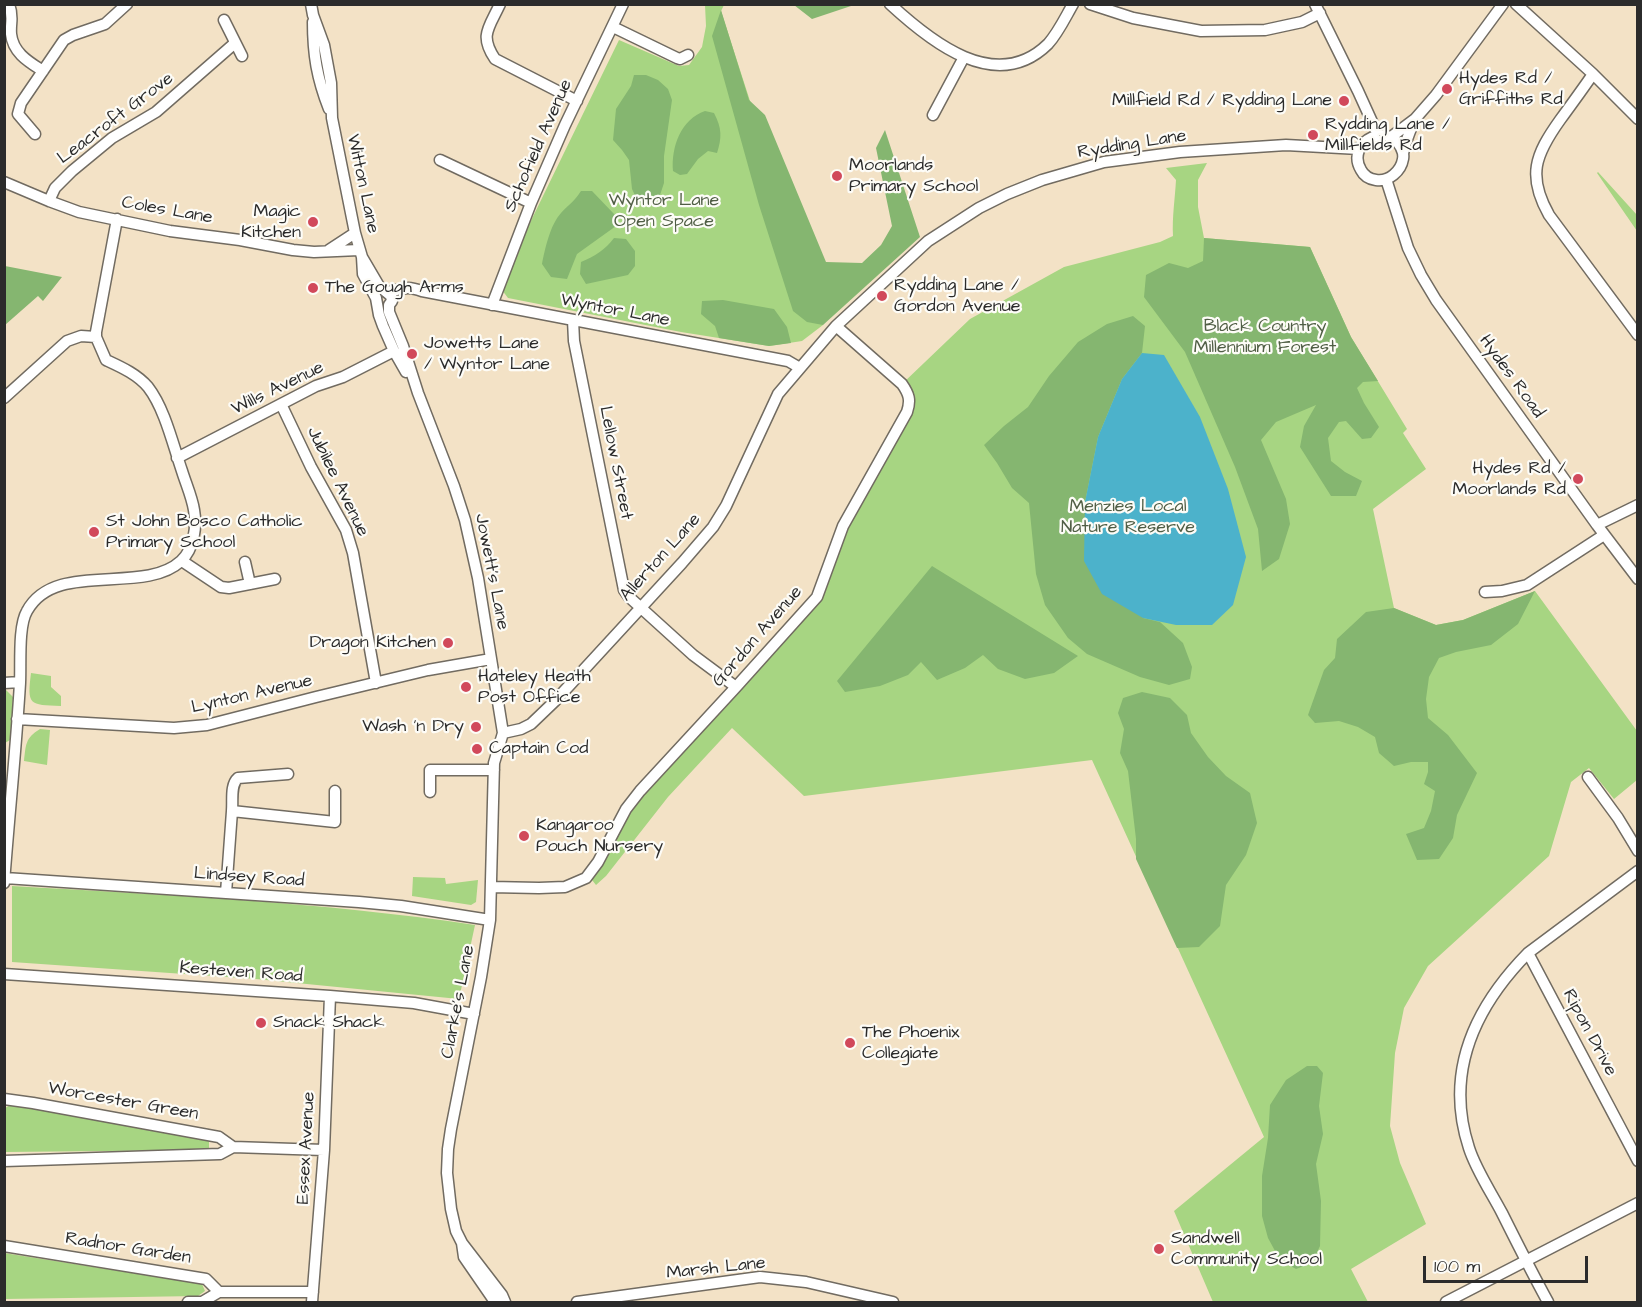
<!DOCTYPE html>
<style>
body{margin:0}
#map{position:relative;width:1642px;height:1307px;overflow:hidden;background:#f3e2c6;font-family:"Architects Daughter",sans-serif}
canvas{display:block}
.frame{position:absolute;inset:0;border:6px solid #2b2b2b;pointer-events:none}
.scale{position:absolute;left:1423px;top:1256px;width:165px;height:27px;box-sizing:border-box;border:3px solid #2b2b2b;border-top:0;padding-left:8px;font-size:18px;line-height:21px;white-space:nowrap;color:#2b2b2b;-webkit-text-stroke:4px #fdfcf7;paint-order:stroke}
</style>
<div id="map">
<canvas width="1642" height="1307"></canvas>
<div class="frame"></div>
<div class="scale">100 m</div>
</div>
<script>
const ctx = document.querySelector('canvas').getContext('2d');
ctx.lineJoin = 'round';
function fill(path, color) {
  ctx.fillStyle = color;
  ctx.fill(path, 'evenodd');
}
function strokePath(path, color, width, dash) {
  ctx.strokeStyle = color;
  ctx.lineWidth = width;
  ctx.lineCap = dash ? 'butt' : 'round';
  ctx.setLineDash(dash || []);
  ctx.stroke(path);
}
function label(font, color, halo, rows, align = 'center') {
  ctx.font = font + ' "Architects Daughter",sans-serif';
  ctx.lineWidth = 4.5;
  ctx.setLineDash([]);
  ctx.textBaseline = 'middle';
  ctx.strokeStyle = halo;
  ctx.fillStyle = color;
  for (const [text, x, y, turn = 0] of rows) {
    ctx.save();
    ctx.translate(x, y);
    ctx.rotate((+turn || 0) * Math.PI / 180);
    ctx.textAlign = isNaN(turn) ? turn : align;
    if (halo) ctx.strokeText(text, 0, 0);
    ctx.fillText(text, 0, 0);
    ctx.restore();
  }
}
fill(new Path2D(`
 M 705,5 L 724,5 L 721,11 L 789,222 L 823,325 L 802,341 L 769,346 L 681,332 L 508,298 L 502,290 L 524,235 L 619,40 L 679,66 L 689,65 L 702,47 L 706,26 Z
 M 1207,163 L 1198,180 L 1198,207 L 1204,238 L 1310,247 L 1351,337 L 1407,429 L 1403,433 L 1426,469 L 1373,509 L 1394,608 L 1436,625 L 1463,620 L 1535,591 L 1637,731 L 1637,780 L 1614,799 L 1589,768 L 1571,782 L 1549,856 L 1428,966 L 1404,1008 L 1395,1053 L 1390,1126 L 1400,1163 L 1426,1224 L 1351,1269 L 1368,1302 L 1213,1302 L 1174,1211 L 1264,1137 L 1092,760 L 804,796 L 732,728 L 668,797 L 606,876 L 596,885 L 588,875 L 626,809 L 817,597 L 843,526 L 907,412 L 902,384 L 970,319 L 1064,267 L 1160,242 L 1173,236 C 1172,217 1175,199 1176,180 L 1166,168 Z
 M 1598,172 L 1637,215 L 1637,231 L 1597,173 Z
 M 31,673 L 51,676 L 51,687 L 61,696 L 61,706 C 29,705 27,705 31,673 Z
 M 5,689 L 13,697 L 10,740 L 5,743 Z
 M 40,729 L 50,730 L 47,765 L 24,761 C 26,745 25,738 40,729 Z
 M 413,877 L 445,878 L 446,884 L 478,880 L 476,902 L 471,905 L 412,896 Z
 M 12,886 C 166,895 322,902 475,925 L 459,999 L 256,979 L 12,962 Z
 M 12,1104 L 209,1139 L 209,1150 L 5,1152 L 5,1108 Z
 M 4,1253 L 202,1284 L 205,1291 L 198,1296 L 5,1299 Z`), '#a7d582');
fill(new Path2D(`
 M 767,5 L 854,5 L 812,19 L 794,5 L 769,6 Z
 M 721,10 L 749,100 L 765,115 L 826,262 L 862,263 L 881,245 L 892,226 L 876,148 L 885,130 L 920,237 L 823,325 L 807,322 L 793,311 L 759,205 L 712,36 Z
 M 634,75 L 646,75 L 658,80 L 668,89 L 672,100 L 664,156 L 664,183 L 660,195 L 649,204 L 638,202 L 632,189 L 629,160 L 622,150 L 613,140 L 616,109 L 631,86 Z
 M 705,111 L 714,113 C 722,128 722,138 717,153 L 708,151 L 698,159 L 687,174 L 680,175 L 673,171 C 671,147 681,119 705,111 Z
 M 581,191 L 592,191 L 615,215 L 616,226 L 577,254 L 567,279 L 551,277 L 542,264 C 545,249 550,225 561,213 C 568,205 574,202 581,191 Z
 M 614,238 L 626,239 L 635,251 L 635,266 L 628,275 L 586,284 L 580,274 L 581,262 C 595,256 605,250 614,238 Z
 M 1204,238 L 1310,247 L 1351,337 L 1378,381 L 1363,382 L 1357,388 L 1364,403 L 1379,427 L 1371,438 L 1362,439 L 1346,421 L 1339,422 L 1328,438 L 1331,461 L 1345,472 L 1362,481 L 1356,496 L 1331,496 L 1300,447 L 1304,426 L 1316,405 L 1276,422 L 1261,440 L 1286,499 L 1290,524 L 1279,559 L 1262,571 L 1258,529 L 1235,467 L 1185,352 L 1144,297 L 1146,275 L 1169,263 L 1188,268 L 1203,261 Z
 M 5,266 L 62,277 L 43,301 L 38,296 L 5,325 Z
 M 723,300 L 774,309 L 787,327 L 791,343 L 769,346 L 719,338 L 715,326 L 701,314 L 702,301 Z
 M 1133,316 L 1145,326 L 1142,353 L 1122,379 L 1098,437 L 1085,502 L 1143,618 L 1160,622 L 1183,643 L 1192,667 L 1190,679 L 1169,685 L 1140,677 L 1087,654 L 1068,638 L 1045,605 L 1036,574 L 1029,503 L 1012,488 L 997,463 L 984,445 L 1004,426 L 1028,407 L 1049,376 L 1078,342 L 1107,324 Z
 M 932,566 L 1078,656 L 1054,673 L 1025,679 L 998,669 L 983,655 L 965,668 L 937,680 L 921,662 L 908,675 L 880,686 L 845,692 L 837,681 Z
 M 1535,591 L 1518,624 L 1491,645 L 1456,652 L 1439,658 L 1429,677 L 1426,699 L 1428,718 L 1448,735 L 1477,773 L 1457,815 L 1453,838 L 1439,859 L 1417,860 L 1406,834 L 1424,828 L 1431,811 L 1435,791 L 1424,784 L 1428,772 L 1428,762 L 1411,762 L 1394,766 L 1379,753 L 1375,737 L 1358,727 L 1339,721 L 1315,723 L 1308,715 L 1324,670 L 1335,658 L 1337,639 L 1366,612 L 1394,608 L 1436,625 L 1463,620 Z
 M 1142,692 L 1170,698 L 1187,715 L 1191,733 L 1208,757 L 1226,776 L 1250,793 L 1257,823 L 1246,855 L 1226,885 L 1220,926 L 1199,947 L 1177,948 L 1136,859 L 1136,839 L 1128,771 L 1120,753 L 1124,729 L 1118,713 L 1123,698 Z
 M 1307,1066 L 1317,1066 L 1323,1073 L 1319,1106 L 1323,1134 L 1316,1164 L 1321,1201 L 1320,1246 L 1312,1263 L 1296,1269 L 1280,1260 L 1268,1238 L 1262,1216 L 1262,1176 L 1268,1138 L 1270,1105 L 1286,1080 Z`), '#85b670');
fill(new Path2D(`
 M 1142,353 L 1164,355 L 1200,417 L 1228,489 L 1246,557 L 1233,605 L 1212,625 L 1176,625 L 1143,618 L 1102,594 L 1084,561 L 1085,502 L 1098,437 L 1122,379 Z`), '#4cb2cb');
const minor = new Path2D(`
 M 9,4 C 14,18 10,22 11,34 C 13,53 29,62 43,71
 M 311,4 L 313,15 L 324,45 L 331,83 L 332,118 L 355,233 L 362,257 L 363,274 L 376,298 L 379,315 L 383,326 L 394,351 L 406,372
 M 500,4 C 489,28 479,35 495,59 L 577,101
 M 890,4 C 930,41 996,95 1048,44 C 1058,33 1065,18 1073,4
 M 1090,4 L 1133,18 L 1201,31 L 1265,30 L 1302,22 L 1320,13
 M 1315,4 L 1358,91 L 1378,135
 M 1516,4 L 1593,74 L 1638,119
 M 224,20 L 242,56
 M 313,22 C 313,55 317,78 329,109
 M 613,27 L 677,58 L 680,59 L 688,55
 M 1593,74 C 1582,90 1571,105 1560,120 C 1535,155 1527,176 1549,215 L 1638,335
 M 933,115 L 964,57
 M 35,134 L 18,114 L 21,103 L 64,40 L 73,35 L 105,24 L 127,4
 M 1391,137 L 1415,119 L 1436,95 L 1503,4
 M 1403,153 C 1393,118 1344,141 1361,170 C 1364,176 1369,179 1376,180 C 1389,182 1401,171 1403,159 C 1404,154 1402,155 1404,150 C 1406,140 1411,129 1415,119
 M 440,160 L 531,203
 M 1386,179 L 1408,248 L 1421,275 L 1436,300 L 1597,525 L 1638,579
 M 4,182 L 49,201 L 79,212 L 170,231 L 240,240 L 293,250 L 314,252 L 359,250
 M 49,201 L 55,188 L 72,171 L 112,138 L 156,112 L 235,43
 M 329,250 L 355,233
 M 362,257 L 379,286 L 391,296 L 392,301 L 389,305 L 389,312 L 403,346 L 418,393 L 454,486 L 465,520 L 478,578 L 503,733 L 494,763 L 490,920 L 481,977 L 451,1129 L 448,1149 L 447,1173 L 451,1209 L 456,1231 L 462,1243 L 464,1257 L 495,1302
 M 388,292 C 404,289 405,285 422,291 L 788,361 L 800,368
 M 492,305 L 531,203 L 565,125 L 623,4
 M 573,320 L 574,341 L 624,590 L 629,597 L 693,655 L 736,687
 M 4,398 L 67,341 L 81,336 L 96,337
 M 281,404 L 311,467 L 346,530 L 353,553 L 376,683
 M 177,458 L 316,386 L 343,377 L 394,351
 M 1597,525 L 1638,505
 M 182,561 L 221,587 L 229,588 L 275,579
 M 245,562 L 250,584
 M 1485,592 L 1502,591 L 1527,585 L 1604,535
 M 4,683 L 20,682
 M 17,719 L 174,728 L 207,725 L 316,697 L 428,670 L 491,659
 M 503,733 L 521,729 L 531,724 L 555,701 L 682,563 L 713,527 L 726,506 L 778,394 L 836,326 L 928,241 L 979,208 L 1007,194 L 1042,180 L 1104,162 L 1180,152 L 1286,145 L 1359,149
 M 1588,777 L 1618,818 L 1638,851
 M 430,792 L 430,770 L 494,770
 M 232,811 C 233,800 230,785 238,778 L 288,774
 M 5,878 L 359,902 L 401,906 L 490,920
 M 4,883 C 9,816 16,750 20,683 C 21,664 18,626 27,611 C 55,559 143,596 181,561 C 194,549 197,527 194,510 C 192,497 186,484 182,471 C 173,445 165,409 148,387 C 137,374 121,367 106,360 L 96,337 L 96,332 L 117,219
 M 491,887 L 539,888 L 565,887 L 586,878 L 598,862 L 626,809 L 640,791 L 736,687 L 817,597 L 843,526 L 907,412 C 911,400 909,394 902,384 L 836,326
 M 226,893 L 232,811 L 335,822 L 335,791
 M 1528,953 L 1638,1161
 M 4,974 L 330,996 L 414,1003 L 474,1014
 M 4,1099 L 33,1103 L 219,1137 L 233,1147
 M 4,1161 L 220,1154 L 233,1147 L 324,1150
 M 462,1243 L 502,1295 L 505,1302
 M 4,1246 L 206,1279 L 219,1292 L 313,1292
 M 188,1302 L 202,1302 L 219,1292
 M 312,1302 L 324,1150 L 330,996
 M 577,1302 L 760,1277 L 806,1282 L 893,1302
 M 1446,1302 L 1638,1203
 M 1548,1302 C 1532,1273 1517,1243 1502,1213 C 1491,1192 1476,1170 1469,1148 C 1444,1072 1475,1007 1528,953 L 1638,871`);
strokePath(minor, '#716b61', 13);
strokePath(minor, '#fff', 10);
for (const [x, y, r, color] of [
 [1447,89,6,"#d1495b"],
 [1344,101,6,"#d1495b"],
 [1313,135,6,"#d1495b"],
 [837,176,6,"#d1495b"],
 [313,222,6,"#d1495b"],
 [313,288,6,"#d1495b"],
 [882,296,6,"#d1495b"],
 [412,354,6,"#d1495b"],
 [1578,479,6,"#d1495b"],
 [94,532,6,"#d1495b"],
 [448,643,6,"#d1495b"],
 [466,687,6,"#d1495b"],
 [476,727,6,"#d1495b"],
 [477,749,6,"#d1495b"],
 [524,836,6,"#d1495b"],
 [261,1023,6,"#d1495b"],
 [850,1043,6,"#d1495b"],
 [1159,1249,6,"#d1495b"]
]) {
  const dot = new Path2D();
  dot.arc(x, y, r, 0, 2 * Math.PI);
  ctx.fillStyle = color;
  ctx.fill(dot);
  strokePath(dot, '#fdfcf7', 2);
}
label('18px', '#2b2b2b', '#fdfcf7', [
 ["Hydes Rd /",1459,79],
 ["Griffiths Rd",1459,100],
 ["Millfield Rd / Rydding Lane",1332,101,"right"],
 ["Rydding Lane /",1325,125],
 ["Millfields Rd",1325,146],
 ["Moorlands",849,166],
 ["Primary School",849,187],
 ["Magic",301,212,"right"],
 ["Kitchen",301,233,"right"],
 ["Rydding Lane /",894,286],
 ["Gordon Avenue",894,307],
 ["The Gough Arms",325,288],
 ["Jowetts Lane",424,344],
 ["/ Wyntor Lane",424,365],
 ["Hydes Rd /",1566,469,"right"],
 ["Moorlands Rd",1566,490,"right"],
 ["St John Bosco Catholic",106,522],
 ["Primary School",106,543],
 ["Dragon Kitchen",436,643,"right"],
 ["Hateley Heath",478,677],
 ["Post Office",478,698],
 ["Wash 'n Dry",464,727,"right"],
 ["Captain Cod",489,749],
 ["Kangaroo",536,826],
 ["Pouch Nursery",536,847],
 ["Snack Shack",273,1023],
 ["The Phoenix",862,1033],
 ["Collegiate",862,1054],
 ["Sandwell",1171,1239],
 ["Community School",1171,1260]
], 'left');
label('18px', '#2b2b2b', '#fdfcf7', [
 ["Leacroft Grove",116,119,-37],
 ["Rydding Lane",1132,145,-9],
 ["Schofield Avenue",539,146,-66],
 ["Witton Lane",362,184,78],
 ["Coles Lane",167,211,10],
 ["Wyntor Lane",615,311,11],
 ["Hydes Road",1511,377,54],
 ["Wills Avenue",278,389,-26],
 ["Lellow Street",615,463,79],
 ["Jubilee Avenue",337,482,64],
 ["Allerton Lane",661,558,-48],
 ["Jowett's Lane",491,572,79],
 ["Gordon Avenue",758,637,-49],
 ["Lynton Avenue",252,695,-13],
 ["Lindsey Road",249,878,4],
 ["Kesteven Road",241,973,4],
 ["Clarke's Lane",459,1002,-79],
 ["Ripon Drive",1589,1033,62],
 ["Worcester Green",123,1102,10],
 ["Essex Avenue",307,1148,-87],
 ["Radnor Garden",128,1249,9],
 ["Marsh Lane",716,1269,-6]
]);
label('18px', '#505e45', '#fdfcf7', [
 ["Wyntor Lane",664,201],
 ["Open Space",664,222],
 ["Black Country",1265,327],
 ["Millennium Forest",1265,348],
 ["Menzies Local",1128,507],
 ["Nature Reserve",1128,528]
]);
</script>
